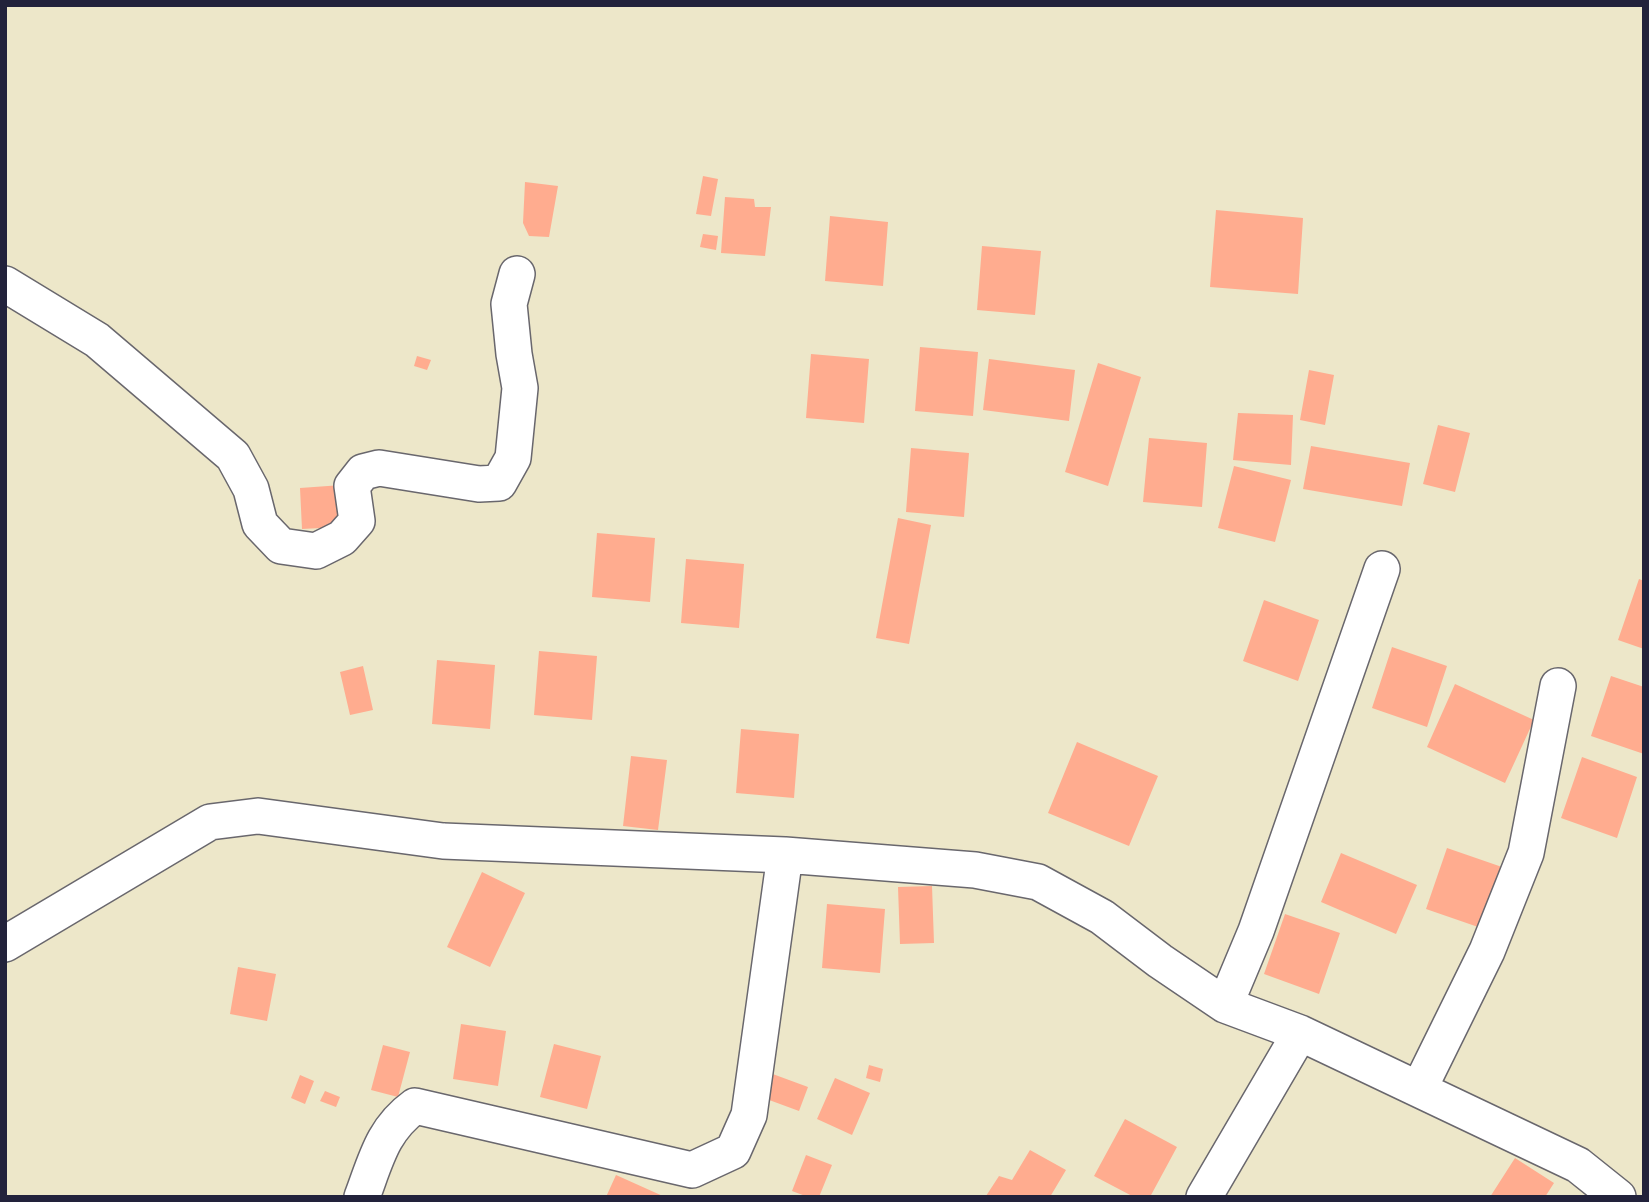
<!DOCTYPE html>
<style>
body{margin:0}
#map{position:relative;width:1649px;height:1202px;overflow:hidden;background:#ede7c9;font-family:Kalam,sans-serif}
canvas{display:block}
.frame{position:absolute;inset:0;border:7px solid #22223b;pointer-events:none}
</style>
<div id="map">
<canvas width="1649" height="1202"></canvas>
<div class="frame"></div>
</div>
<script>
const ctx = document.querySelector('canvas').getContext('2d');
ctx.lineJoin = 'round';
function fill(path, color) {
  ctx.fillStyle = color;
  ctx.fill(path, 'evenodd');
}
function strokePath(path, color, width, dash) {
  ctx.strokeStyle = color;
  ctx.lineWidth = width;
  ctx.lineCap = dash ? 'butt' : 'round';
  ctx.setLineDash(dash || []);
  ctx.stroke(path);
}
fill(new Path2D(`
 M 703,176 L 718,179 L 711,216 L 696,214 Z
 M 525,182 L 558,186 L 549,237 L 529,236 L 523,223 Z
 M 725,197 L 754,199 L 755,207 L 771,207 L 765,256 L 721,253 Z
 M 1216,210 L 1303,218 L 1298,294 L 1210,287 Z
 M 830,216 L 888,222 L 883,286 L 825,281 Z
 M 703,234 L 718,236 L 716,250 L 700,247 Z
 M 982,246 L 1041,251 L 1035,315 L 977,310 Z
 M 920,347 L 978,352 L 973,416 L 915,411 Z
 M 811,354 L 869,359 L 864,423 L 806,418 Z
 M 417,356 L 431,360 L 427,370 L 414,366 Z
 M 989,359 L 1075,370 L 1069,421 L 983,410 Z
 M 1098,363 L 1141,377 L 1108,486 L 1065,472 Z
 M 1309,370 L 1334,375 L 1325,425 L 1300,420 Z
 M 1238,413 L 1293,415 L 1291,465 L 1233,460 Z
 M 1438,425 L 1470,433 L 1455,492 L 1423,484 Z
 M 1149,438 L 1207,443 L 1202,507 L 1143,502 Z
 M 1311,446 L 1410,463 L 1402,506 L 1303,489 Z
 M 911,448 L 969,453 L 964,517 L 906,512 Z
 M 1234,466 L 1291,480 L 1275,542 L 1218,528 Z
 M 342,485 L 340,527 L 302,529 L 300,488 Z
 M 898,518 L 931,525 L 909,644 L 876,638 Z
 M 597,533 L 655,538 L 650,602 L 592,597 Z
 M 686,559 L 744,564 L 739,628 L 681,623 Z
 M 1639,579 L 1644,581 L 1644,649 L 1618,640 Z
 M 1264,600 L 1319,620 L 1298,681 L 1243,661 Z
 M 1392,647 L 1447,666 L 1427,727 L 1372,708 Z
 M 539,651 L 597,656 L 592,720 L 534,715 Z
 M 437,660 L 495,665 L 490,729 L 432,724 Z
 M 363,666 L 373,710 L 350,715 L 340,672 Z
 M 1611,676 L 1644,687 L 1644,754 L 1591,736 Z
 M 1455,684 L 1534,720 L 1505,783 L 1427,747 Z
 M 741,729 L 799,734 L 794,798 L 736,793 Z
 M 1077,742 L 1158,776 L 1129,846 L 1048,813 Z
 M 631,756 L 667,760 L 658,830 L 623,826 Z
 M 1582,757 L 1637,777 L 1617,838 L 1561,818 Z
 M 1447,848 L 1502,867 L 1481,928 L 1426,909 Z
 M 1341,853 L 1417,885 L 1396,934 L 1321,902 Z
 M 482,872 L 525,893 L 490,967 L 447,947 Z
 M 932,886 L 934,943 L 900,944 L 898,887 Z
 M 827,904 L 885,909 L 880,973 L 822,968 Z
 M 1285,914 L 1340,933 L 1319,994 L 1264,974 Z
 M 238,967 L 276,974 L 267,1021 L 230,1014 Z
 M 461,1024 L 506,1031 L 498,1086 L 453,1079 Z
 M 554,1044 L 601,1056 L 587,1109 L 540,1097 Z
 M 383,1045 L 410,1052 L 398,1097 L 371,1090 Z
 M 869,1065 L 883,1069 L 880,1082 L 866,1078 Z
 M 770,1073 L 808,1087 L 799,1111 L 761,1097 Z
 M 300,1075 L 314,1081 L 305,1104 L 291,1098 Z
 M 835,1078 L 870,1093 L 852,1135 L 817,1119 Z
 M 325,1091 L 340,1097 L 336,1107 L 320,1101 Z
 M 1125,1119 L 1177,1147 L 1150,1197 L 1134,1197 L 1094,1176 Z
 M 1030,1150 L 1066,1170 L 1050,1197 L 986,1196 L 999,1176 L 1012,1180 Z
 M 806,1155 L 832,1165 L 819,1197 L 808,1197 L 792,1191 Z
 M 1515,1158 L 1554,1183 L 1545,1197 L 1490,1197 Z
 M 616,1175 L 665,1197 L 606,1197 Z`), '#ffac8f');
const minor = new Path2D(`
 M 5,284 L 97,340 L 233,456 L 251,489 L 260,524 L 281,546 L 316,551 L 342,538 L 357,521 L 352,486 L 363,472 L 379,468 L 479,484 L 499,483 L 513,458 L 520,388 L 514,354 L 509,304 L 517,274
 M 5,944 L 210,822 L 258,816 L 443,841 L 785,855 L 975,870 L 1038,882 L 1102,917 L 1160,961 L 1225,1005 L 1300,1033 L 1578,1165 L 1618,1197
 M 1225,1005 L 1256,931 L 1382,569
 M 1419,1089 L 1487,951 L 1526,853 L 1558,686
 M 362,1197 C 376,1160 382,1130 415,1106 L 692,1170 L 733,1151 L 749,1115 L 785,855
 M 1204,1197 L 1300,1033`);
strokePath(minor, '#69676d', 38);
strokePath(minor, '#fff', 35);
</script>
